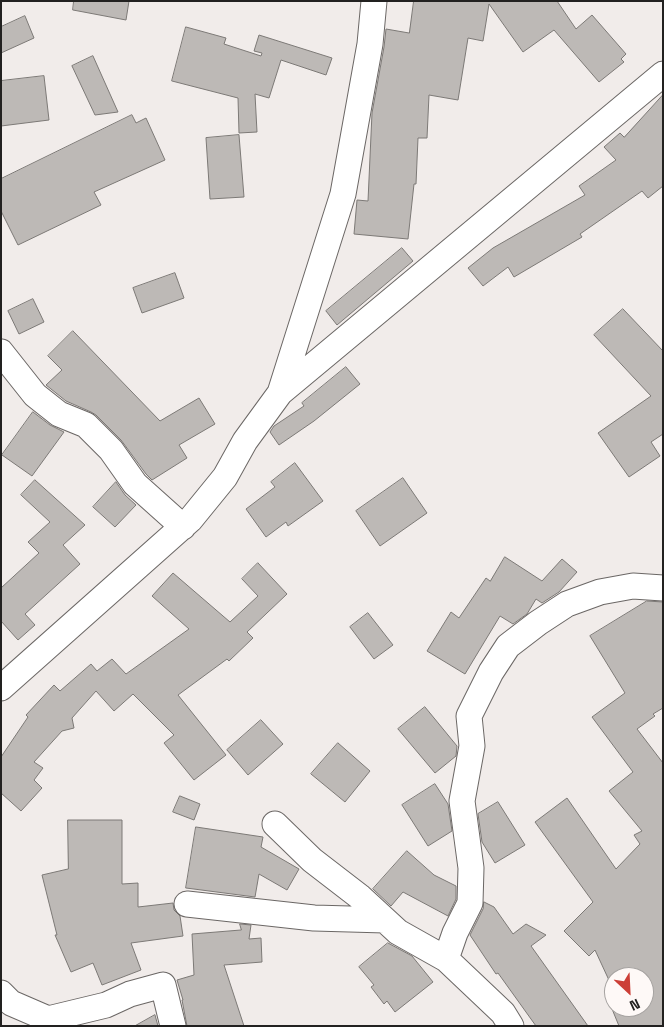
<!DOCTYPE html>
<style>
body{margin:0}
#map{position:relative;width:664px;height:1027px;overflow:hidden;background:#f1ecea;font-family:"Space Grotesk",sans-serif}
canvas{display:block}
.frame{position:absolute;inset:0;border:2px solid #222120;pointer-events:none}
.north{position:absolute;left:604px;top:967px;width:50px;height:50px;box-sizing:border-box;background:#fef9f7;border:1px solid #a6a3a1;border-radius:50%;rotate:155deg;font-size:14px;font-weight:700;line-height:20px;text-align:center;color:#222120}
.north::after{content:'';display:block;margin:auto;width:18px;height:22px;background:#cc3f37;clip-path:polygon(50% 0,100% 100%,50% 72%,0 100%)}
</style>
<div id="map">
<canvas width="664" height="1027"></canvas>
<div class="frame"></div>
<div class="north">N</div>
</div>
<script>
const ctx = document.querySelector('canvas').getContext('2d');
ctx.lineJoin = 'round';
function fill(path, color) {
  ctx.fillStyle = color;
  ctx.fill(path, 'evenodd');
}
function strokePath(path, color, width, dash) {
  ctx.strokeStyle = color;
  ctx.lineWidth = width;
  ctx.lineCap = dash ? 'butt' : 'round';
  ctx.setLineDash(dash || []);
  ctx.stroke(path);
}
const building = new Path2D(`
 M 74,1 L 129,1 L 126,20 L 73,10 Z
 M 414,1 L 557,1 L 576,29 L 592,15 L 626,54 L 621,59 L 624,62 L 599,82 L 554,30 L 523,52 L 489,4 L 483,41 L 468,38 L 458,100 L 429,95 L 427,138 L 418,138 L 416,184 L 414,184 L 408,239 L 354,234 L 357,200 L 368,201 L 372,113 L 384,47 L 386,29 L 409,33 Z
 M 25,16 L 34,38 L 1,53 L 1,27 Z
 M 186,27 L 226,38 L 224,44 L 261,56 L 262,53 L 254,51 L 259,35 L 332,58 L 326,75 L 281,60 L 269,98 L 255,94 L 257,132 L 239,133 L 238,98 L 172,81 Z
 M 93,56 L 118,112 L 95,115 L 72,66 Z
 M 44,76 L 49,120 L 1,126 L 1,81 Z
 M 663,95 L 663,186 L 648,198 L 642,191 L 580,234 L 582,237 L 514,277 L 508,267 L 483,286 L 468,268 L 493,248 L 585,195 L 579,186 L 616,160 L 604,147 L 620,133 L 624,137 Z
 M 132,115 L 136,123 L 146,118 L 165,160 L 94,192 L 101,205 L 18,245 L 1,211 L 1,179 Z
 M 239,135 L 244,197 L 210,199 L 206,138 Z
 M 402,248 L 413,261 L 337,325 L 326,311 Z
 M 175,273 L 184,298 L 142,313 L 133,288 Z
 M 33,299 L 44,322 L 19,334 L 8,311 Z
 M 623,309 L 663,351 L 663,434 L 651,442 L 660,456 L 629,477 L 598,433 L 651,396 L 594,335 Z
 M 73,331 L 160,421 L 199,398 L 215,424 L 179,445 L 187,458 L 152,480 L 146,474 L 121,440 L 96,415 L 91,412 L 66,401 L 46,385 L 62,370 L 48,356 Z
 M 346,367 L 360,384 L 314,421 L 279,445 L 270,432 L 274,426 L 304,406 L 302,403 Z
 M 33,412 L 50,425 L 64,432 L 32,476 L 2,455 Z
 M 295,463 L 323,501 L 288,526 L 286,522 L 266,537 L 246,509 L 275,487 L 271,482 Z
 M 403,478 L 427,513 L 380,546 L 356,511 Z
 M 35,480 L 85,525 L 63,545 L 80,564 L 25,614 L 35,625 L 18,640 L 1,621 L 1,588 L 39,553 L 28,542 L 50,522 L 21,495 Z
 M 116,482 L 125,495 L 136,505 L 115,527 L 93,507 Z
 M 505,557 L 542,581 L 562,559 L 577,572 L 559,592 L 542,603 L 536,599 L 527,614 L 513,624 L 500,616 L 465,674 L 427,651 L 451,612 L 459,618 L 486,578 L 490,581 Z
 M 258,563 L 287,594 L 247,632 L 253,638 L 229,661 L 227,659 L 178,695 L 226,755 L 194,780 L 164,743 L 174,735 L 133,694 L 114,711 L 96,691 L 72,718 L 74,728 L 62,731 L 34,762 L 43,768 L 34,780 L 42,788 L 21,811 L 1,793 L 1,757 L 28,717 L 26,715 L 54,685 L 60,691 L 91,664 L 97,671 L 112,659 L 126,674 L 189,629 L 152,596 L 173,573 L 230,622 L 258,596 L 242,579 Z
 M 647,601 L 663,602 L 663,708 L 653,714 L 655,716 L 637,729 L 663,763 L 663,1026 L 619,1026 L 610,1004 L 614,1002 L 614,1007 L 644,1007 L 644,977 L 614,977 L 614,991 L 595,950 L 589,956 L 564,931 L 593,902 L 535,822 L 567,798 L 616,869 L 640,844 L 634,835 L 642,831 L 609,791 L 633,772 L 592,717 L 625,693 L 590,636 Z
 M 368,613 L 393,645 L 374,659 L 350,627 Z
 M 425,707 L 457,746 L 456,756 L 435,773 L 398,729 Z
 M 261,720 L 283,744 L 248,775 L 227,750 Z
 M 338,743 L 370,771 L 345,802 L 311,774 Z
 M 435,784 L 448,804 L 452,831 L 428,846 L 402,805 Z
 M 180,796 L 200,804 L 194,820 L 173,812 Z
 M 498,802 L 525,845 L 495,863 L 482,842 L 478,814 Z
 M 68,820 L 122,820 L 122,884 L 138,883 L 138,907 L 173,903 L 174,910 L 180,916 L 183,936 L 131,943 L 141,970 L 102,985 L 93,963 L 71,972 L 55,935 L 57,935 L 42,875 L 68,869 Z
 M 196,827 L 263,837 L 261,847 L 299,869 L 287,890 L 259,874 L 255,897 L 186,888 Z
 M 407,851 L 434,875 L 456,886 L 456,899 L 448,916 L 403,892 L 391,906 L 373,889 Z
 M 484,902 L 494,907 L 513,934 L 526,924 L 546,935 L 531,946 L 588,1026 L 536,1026 L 498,973 L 496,974 L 470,935 L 483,909 Z
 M 240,924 L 251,925 L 249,939 L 261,938 L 262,962 L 224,965 L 244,1026 L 187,1026 L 182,1000 L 183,1000 L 177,980 L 194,975 L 192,934 L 241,930 Z
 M 388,943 L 412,956 L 433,982 L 395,1012 L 387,1001 L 384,1004 L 371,987 L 374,985 L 359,967 Z
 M 155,1015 L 158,1026 L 135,1026 Z`);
fill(building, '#bdb9b6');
strokePath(building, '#7c7976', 1);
const minor = new Path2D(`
 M 1,352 L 35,395 L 59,414 L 86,425 L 111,450 L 135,484 L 183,527
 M 280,393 L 343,194 L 370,44 L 374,1
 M 1,688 L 190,520 L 225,477 L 245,441 L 280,393 L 663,74
 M 275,824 L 312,860 L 360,897 L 398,932 L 446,959 L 503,1013 L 511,1026
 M 187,904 L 314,918 L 385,920
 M 446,959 L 455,933 L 470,903 L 471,868 L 462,801 L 472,746 L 469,716 L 491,672 L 508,646 L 538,623 L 567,604 L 600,592 L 633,586 L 663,588
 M 1,993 L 11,1003 L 48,1019 L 106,1005 L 130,994 L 163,985 L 173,1026`);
strokePath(minor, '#6b6765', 27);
strokePath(minor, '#fff', 25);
</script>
